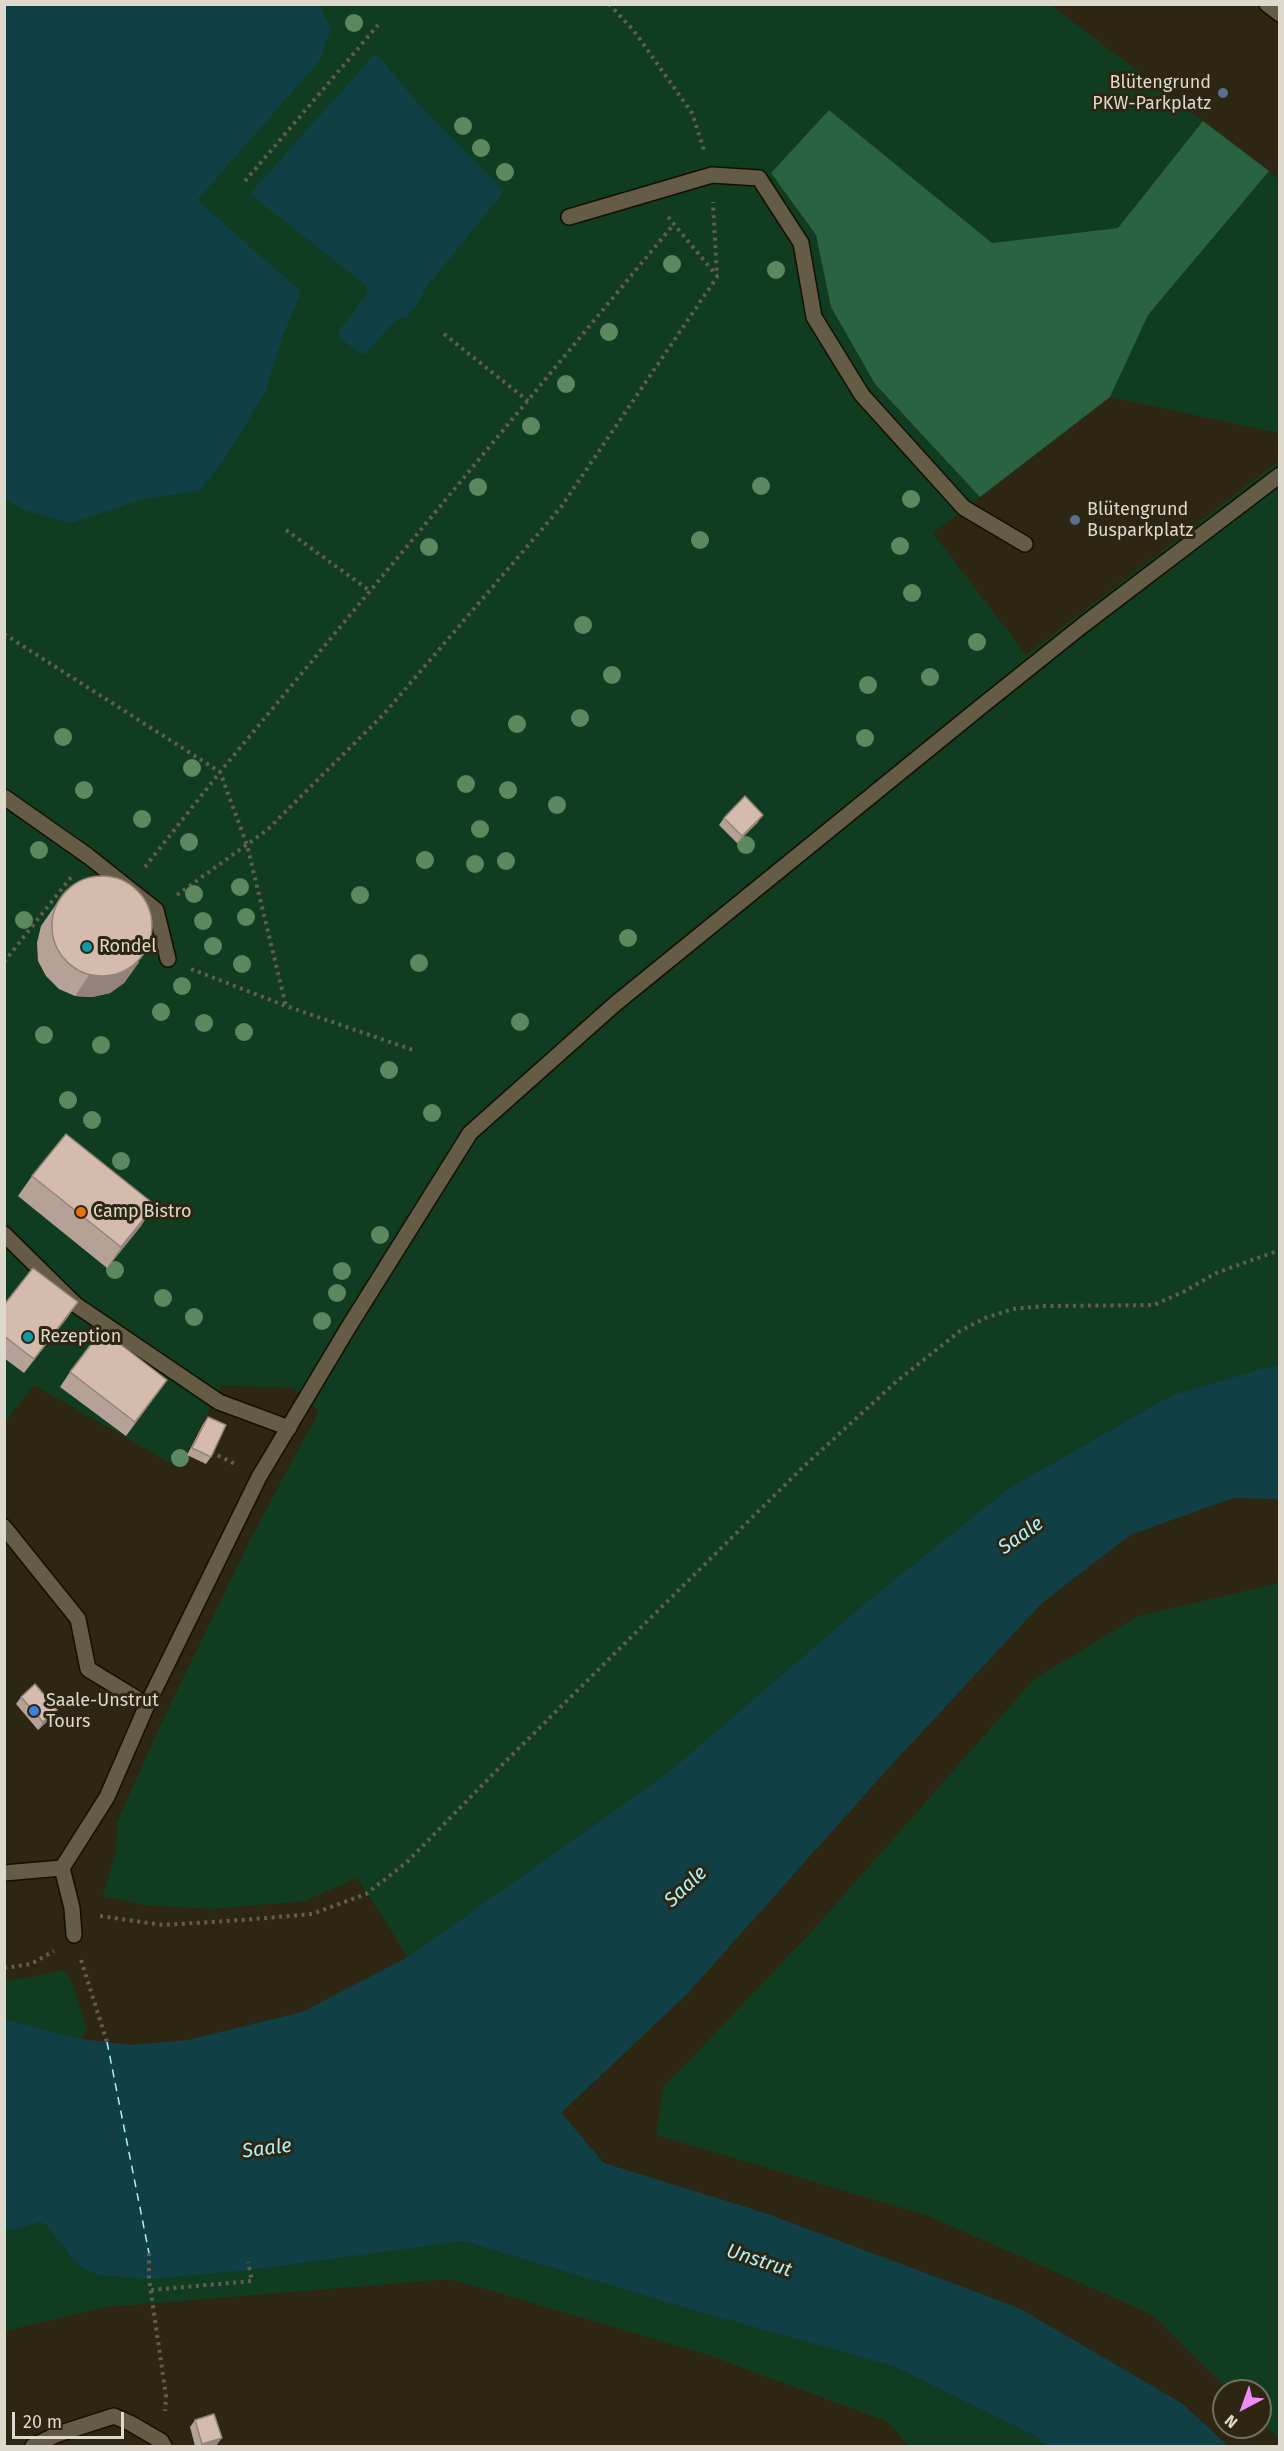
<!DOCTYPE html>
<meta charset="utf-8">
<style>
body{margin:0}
#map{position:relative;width:1284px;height:2451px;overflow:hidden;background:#2d2613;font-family:"Fira Sans",sans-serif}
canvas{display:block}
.frame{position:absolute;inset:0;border:6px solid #ddd9cd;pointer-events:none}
.north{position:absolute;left:1212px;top:2379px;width:60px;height:60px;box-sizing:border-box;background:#2d2613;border:2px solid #736e5d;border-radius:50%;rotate:221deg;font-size:16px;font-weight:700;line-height:24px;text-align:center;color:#ddd9cd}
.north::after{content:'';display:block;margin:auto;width:21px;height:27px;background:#f18bf5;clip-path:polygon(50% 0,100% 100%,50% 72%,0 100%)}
.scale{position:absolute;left:12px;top:2412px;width:112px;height:27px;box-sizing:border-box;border:3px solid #ddd9cd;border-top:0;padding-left:8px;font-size:18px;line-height:21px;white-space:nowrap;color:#ddd9cd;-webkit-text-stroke:4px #2d2613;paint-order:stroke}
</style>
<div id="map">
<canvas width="1284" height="2451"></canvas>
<div class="frame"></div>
<div class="north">N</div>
<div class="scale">20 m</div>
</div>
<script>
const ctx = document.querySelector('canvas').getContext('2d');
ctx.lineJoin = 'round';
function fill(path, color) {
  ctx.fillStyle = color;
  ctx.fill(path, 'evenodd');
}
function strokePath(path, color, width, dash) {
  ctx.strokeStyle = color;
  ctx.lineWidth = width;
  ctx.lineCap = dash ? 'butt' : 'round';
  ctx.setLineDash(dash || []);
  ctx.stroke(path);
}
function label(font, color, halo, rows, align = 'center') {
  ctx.font = font + ' "Fira Sans",sans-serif';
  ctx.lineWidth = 6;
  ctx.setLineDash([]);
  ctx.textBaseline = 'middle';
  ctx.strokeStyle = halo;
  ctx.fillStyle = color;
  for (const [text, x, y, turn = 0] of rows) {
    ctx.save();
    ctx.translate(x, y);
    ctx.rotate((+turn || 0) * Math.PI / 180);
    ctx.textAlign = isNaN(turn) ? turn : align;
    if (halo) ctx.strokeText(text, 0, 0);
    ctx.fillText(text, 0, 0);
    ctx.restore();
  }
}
fill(new Path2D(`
 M 5,5 L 1051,5 L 1203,121 L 1118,228 L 992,243 L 829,110 L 771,173 L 816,235 L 831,307 L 875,384 L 980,497 L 933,533 L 1026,655 L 1279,461 L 1279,1364 L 1172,1395 L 1008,1489 L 868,1601 L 669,1772 L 408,1957 L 357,1878 L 305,1901 L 210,1909 L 143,1905 L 103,1896 L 116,1850 L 117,1822 L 160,1726 L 250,1540 L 319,1411 L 293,1388 L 222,1385 L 179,1468 L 34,1385 L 5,1422 Z
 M 1269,171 L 1280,180 L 1279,433 L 1110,397 L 1148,315 Z
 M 1279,1583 L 1280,1583 L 1279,2440 L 1260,2420 L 1260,2391 L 1230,2391 L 1153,2315 L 926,2215 L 656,2135 L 663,2088 L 814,1929 L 1033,1680 L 1138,1616 Z
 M 62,1970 L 70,1977 L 87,2029 L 80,2039 L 5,2019 L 5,1980 L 34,1977 Z
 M 40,2222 L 47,2226 L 75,2261 L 86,2270 L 114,2277 L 250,2270 L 462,2241 L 693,2310 L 893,2366 L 1033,2435 L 1047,2446 L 909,2446 L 888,2422 L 708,2355 L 451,2279 L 107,2307 L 5,2331 L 4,2229 L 12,2230 Z`), '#103d22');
fill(new Path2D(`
 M 829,110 L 992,243 L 1118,228 L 1203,121 L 1269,171 L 1148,315 L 1110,397 L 980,497 L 875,384 L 831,307 L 816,235 L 771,173 Z`), '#29633f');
fill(new Path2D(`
 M 4,5 L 319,5 L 331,29 L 320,60 L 197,200 L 301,292 L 283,335 L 265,392 L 232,447 L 200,491 L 142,499 L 70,523 L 25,510 L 5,498 Z
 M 376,53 L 420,106 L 504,191 L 423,291 L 423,295 L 407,317 L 397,319 L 363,355 L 341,339 L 338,332 L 368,293 L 366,285 L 250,194 Z
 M 1279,1364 L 1279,1499 L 1233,1498 L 1130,1535 L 1042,1603 L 894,1762 L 687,1994 L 561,2113 L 604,2163 L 765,2213 L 1019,2308 L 1183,2404 L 1228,2446 L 1047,2446 L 1033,2435 L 893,2366 L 693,2310 L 463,2241 L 250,2270 L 149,2279 L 99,2275 L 86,2270 L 75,2261 L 47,2226 L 40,2222 L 12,2230 L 5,2229 L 5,2019 L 80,2039 L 107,2042 L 129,2045 L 188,2040 L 302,2012 L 408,1957 L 669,1772 L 868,1601 L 1008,1489 L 1172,1395 Z`), '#104046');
strokePath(new Path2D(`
 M 107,2042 L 149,2253`), '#adf1fa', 1.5, [8, 6]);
const service = new Path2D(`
 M 1267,4 L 1280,14
 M 569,217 L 712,175 L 759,178 L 801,243 L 814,317 L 862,395 L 964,508 L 1025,544
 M 4,797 L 88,856 L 156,910 L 168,959
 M 4,1234 L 76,1305 L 219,1402 L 289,1428
 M 4,1527 L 78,1619 L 88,1669 L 147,1705
 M 4,1873 L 62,1868
 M 33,2446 L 58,2434 L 114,2416 L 130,2423 L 161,2441`);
const minor = new Path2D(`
 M 74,1935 L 72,1908 L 62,1868 L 107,1797 L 147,1705 L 259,1477 L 348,1328 L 470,1133 L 615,1004 L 978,709 L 1083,625 L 1280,475
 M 161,2441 L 164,2446`);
strokePath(service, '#150f00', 18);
strokePath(minor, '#150f00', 18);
strokePath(new Path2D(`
 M 609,4 L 634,31 L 692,113 L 704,150
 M 245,181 L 378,25
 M 668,217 L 717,276
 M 444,334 L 528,401
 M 286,530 L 370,591
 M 4,634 L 220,772 L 247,845 L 286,1006
 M 145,867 L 220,772 L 674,224
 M 177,895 L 267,830 L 383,715 L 561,507 L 717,277 L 713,202
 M 4,962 L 72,876
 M 191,969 L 286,1006 L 413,1050
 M 211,1452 L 235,1464
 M 100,1916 L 163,1925 L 243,1920 L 312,1914 L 366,1894 L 407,1862 L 503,1764 L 803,1467 L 897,1381 L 960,1331 L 985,1318 L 1013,1309 L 1045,1306 L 1154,1305 L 1185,1291 L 1216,1273 L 1280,1250
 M 81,1960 L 107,2042
 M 4,1968 L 31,1964 L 54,1951
 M 149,2253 L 149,2279 L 166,2396 L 165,2411
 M 151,2290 L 252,2281 L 248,2262`), '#635d4c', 4, [3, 4.5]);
strokePath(service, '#645c47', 15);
strokePath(minor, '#645c47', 15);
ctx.fillStyle = '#5c875f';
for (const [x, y] of [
 [354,23],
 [463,126],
 [481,148],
 [505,172],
 [672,264],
 [776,270],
 [609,332],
 [566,384],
 [531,426],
 [761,486],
 [478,487],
 [911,499],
 [700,540],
 [900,546],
 [429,547],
 [912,593],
 [583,625],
 [977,642],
 [612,675],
 [930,677],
 [868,685],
 [580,718],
 [517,724],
 [63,737],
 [865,738],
 [192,768],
 [466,784],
 [84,790],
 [508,790],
 [557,805],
 [142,819],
 [480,829],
 [189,842],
 [746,845],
 [39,850],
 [425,860],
 [506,861],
 [475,864],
 [240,887],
 [194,894],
 [360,895],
 [246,917],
 [24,920],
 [203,921],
 [628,938],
 [213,946],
 [419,963],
 [242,964],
 [182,986],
 [161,1012],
 [520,1022],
 [204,1023],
 [244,1032],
 [44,1035],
 [101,1045],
 [389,1070],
 [68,1100],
 [432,1113],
 [92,1120],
 [121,1161],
 [380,1235],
 [115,1270],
 [342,1271],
 [337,1293],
 [163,1298],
 [194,1317],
 [322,1321],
 [180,1458]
]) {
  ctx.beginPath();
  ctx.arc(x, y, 9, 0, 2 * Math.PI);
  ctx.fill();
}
fill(new Path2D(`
 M 724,818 L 758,822 L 737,843 L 719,825 Z
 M 66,890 L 139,962 L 124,983 L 110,993 L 92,997 L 75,996 L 59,989 L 46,976 L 38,961 L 37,943 L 41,926 Z
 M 32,1176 L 141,1226 L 107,1268 L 18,1196 Z
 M 78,1302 L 24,1373 L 4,1358 L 4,1305 Z
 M 70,1372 L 167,1380 L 126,1436 L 60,1387 Z
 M 208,1417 L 211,1457 L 206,1464 L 187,1455 L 203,1424 Z
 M 21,1697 L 52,1717 L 38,1730 L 16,1704 Z
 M 195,2420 L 216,2446 L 195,2446 L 190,2427 Z`), '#b6a196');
fill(new Path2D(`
 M 763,815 L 758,822 L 737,843 L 742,836 Z
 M 139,962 L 124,983 L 110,993 L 92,997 L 75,996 L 89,975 Z
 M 155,1205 L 141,1226 L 107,1268 L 121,1247 Z
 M 78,1302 L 68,1317 L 24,1373 L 34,1359 Z
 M 167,1380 L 157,1394 L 126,1436 L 135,1422 Z
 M 57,1710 L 52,1717 L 38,1730 L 43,1722 Z
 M 222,2438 L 216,2446 L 200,2446 L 202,2444 Z`), '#94837a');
const building = new Path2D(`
 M 745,796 L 763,815 L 742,836 L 724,818 Z
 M52 926a50 50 0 1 1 100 0a50 50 0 1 1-100 0Z
 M 66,1134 L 155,1205 L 121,1247 L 32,1176 Z
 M 33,1268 L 78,1302 L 34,1359 L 4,1336 L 4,1305 Z
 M 102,1330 L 167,1380 L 135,1422 L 70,1372 Z
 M 208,1417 L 226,1425 L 211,1457 L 192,1448 Z
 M 35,1684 L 57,1710 L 43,1722 L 21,1697 Z
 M 214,2414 L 222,2438 L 202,2444 L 195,2420 Z`);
fill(building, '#d4bbae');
strokePath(building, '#94837a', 1.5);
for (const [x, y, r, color] of [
 [1223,93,6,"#5c6f8a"],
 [1075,520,6,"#5c6f8a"],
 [87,947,6,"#0f9aa8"],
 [81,1212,6,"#e8710a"],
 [28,1337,6,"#0f9aa8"],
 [34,1711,6,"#3f7fe0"]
]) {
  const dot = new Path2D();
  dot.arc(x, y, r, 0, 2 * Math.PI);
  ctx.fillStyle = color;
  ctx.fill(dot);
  strokePath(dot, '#2d2613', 2);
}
label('18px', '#ddd9cd', '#2d2613', [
 ["Blütengrund",1211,83,"right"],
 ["PKW-Parkplatz",1211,104,"right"],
 ["Blütengrund",1087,510],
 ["Busparkplatz",1087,531],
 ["Rondel",99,947],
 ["Camp Bistro",93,1212],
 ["Rezeption",40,1337],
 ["Saale-Unstrut",46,1701],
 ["Tours",46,1722]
], 'left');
label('italic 20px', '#adf1fa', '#2d2613', [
 ["Saale",1021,1536,-35],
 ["Saale",686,1887,-43],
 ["Saale",267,2149,-7],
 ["Unstrut",759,2261,18]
]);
</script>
